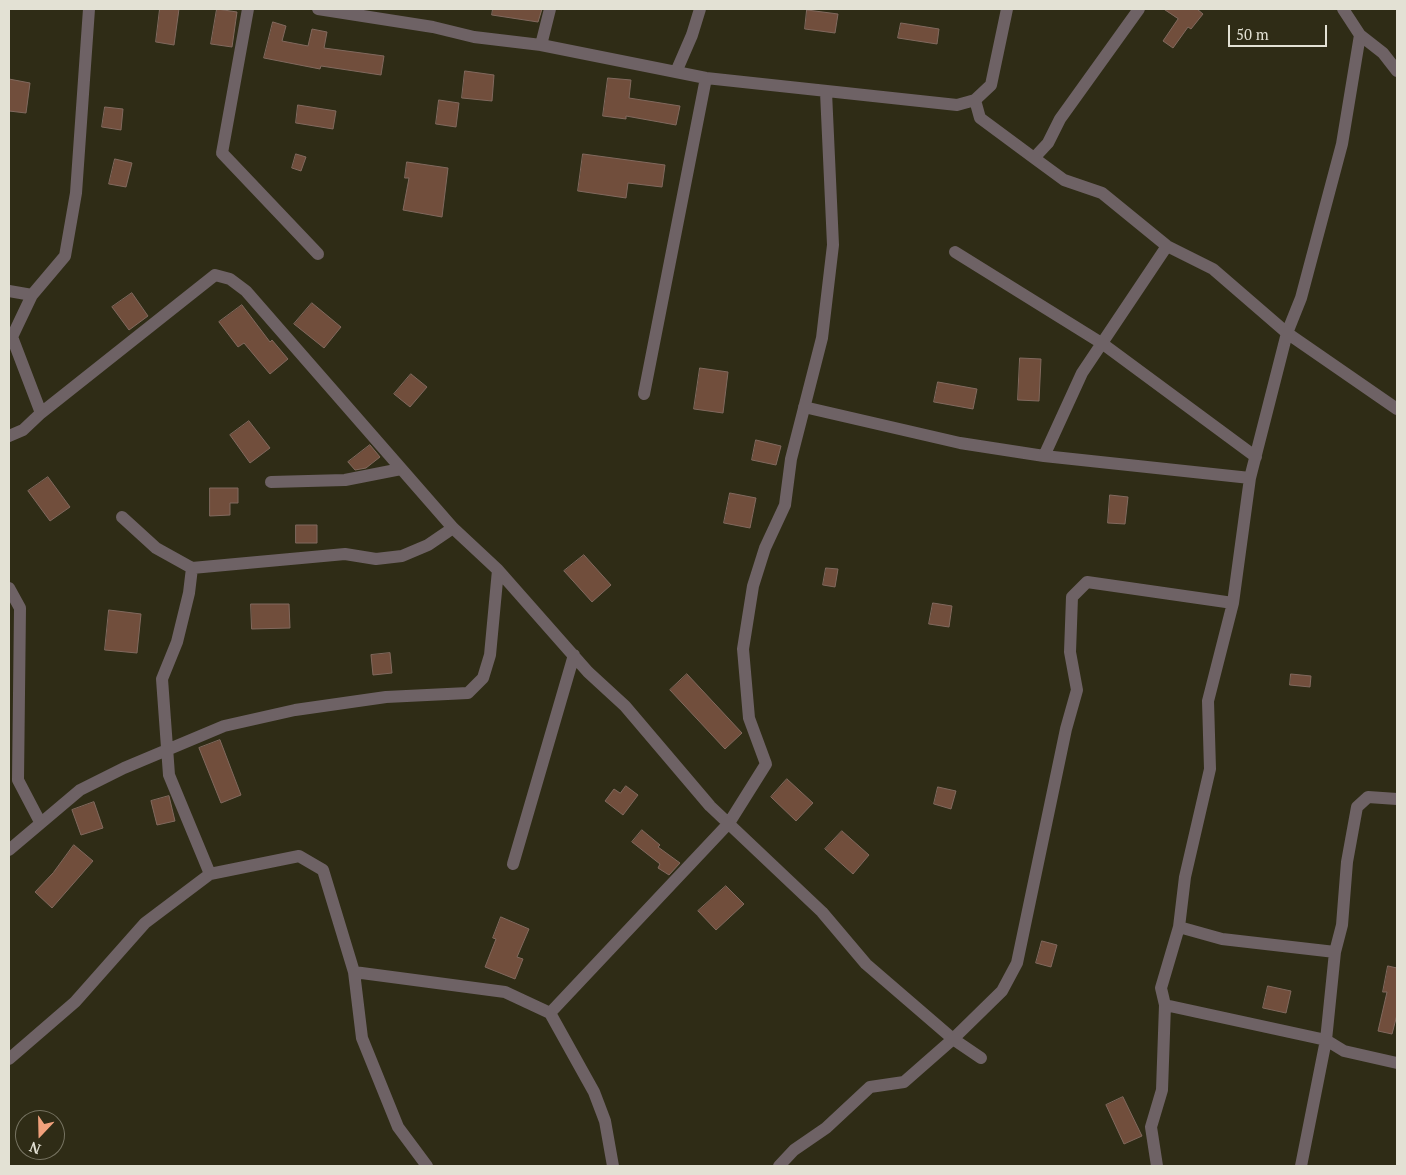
<!DOCTYPE html>
<style>
body{margin:0}
#map{position:relative;width:1406px;height:1175px;overflow:hidden;background:#2f2c16;font-family:"PT Serif",serif}
canvas{display:block}
.frame{position:absolute;inset:0;border:10px solid #e3e1d4;pointer-events:none}
.north{position:absolute;left:15px;top:1110px;width:50px;height:50px;box-sizing:border-box;background:#2f2c16;border:1px solid #777462;border-radius:50%;rotate:201deg;font-size:14px;font-weight:700;line-height:20px;text-align:center;color:#e3e1d4}
.north::after{content:'';display:block;margin:auto;width:18px;height:22px;background:#f1a17c;clip-path:polygon(50% 0,100% 100%,50% 72%,0 100%)}
.scale{position:absolute;left:1228px;top:25px;width:99px;height:22px;box-sizing:border-box;border:2px solid #e3e1d4;border-top:0;padding-left:6px;font-size:15px;line-height:18px;white-space:nowrap;color:#e3e1d4;-webkit-text-stroke:4px #2f2c16;paint-order:stroke}
</style>
<div id="map">
<canvas width="1406" height="1175"></canvas>
<div class="frame"></div>
<div class="north">N</div>
<div class="scale">50 m</div>
</div>
<script>
const ctx = document.querySelector('canvas').getContext('2d');
ctx.lineJoin = 'round';
function fill(path, color) {
  ctx.fillStyle = color;
  ctx.fill(path, 'evenodd');
}
function strokePath(path, color, width, dash) {
  ctx.strokeStyle = color;
  ctx.lineWidth = width;
  ctx.lineCap = dash ? 'butt' : 'round';
  ctx.setLineDash(dash || []);
  ctx.stroke(path);
}
const building = new Path2D(`
 M 160,9 L 179,9 L 174,45 L 156,42 Z
 M 217,9 L 237,12 L 232,47 L 211,44 Z
 M 493,9 L 542,9 L 538,22 L 492,15 Z
 M 1164,9 L 1197,9 L 1203,14 L 1191,29 L 1188,27 L 1173,48 L 1163,41 L 1178,19 Z
 M 807,10 L 838,14 L 835,33 L 805,29 Z
 M 273,22 L 286,26 L 282,41 L 308,46 L 312,29 L 327,32 L 324,48 L 384,56 L 381,75 L 321,66 L 320,69 L 264,58 Z
 M 901,23 L 939,29 L 937,44 L 898,38 Z
 M 465,71 L 494,75 L 492,101 L 462,98 Z
 M 608,78 L 631,80 L 629,98 L 680,106 L 676,125 L 626,116 L 626,119 L 603,116 Z
 M 9,79 L 30,83 L 26,113 L 9,111 Z
 M 439,100 L 459,103 L 456,127 L 436,124 Z
 M 298,105 L 336,111 L 333,129 L 296,123 Z
 M 105,107 L 123,109 L 121,130 L 102,127 Z
 M 296,154 L 306,157 L 301,171 L 292,168 Z
 M 583,154 L 665,165 L 662,187 L 628,183 L 626,198 L 578,191 Z
 M 115,159 L 132,163 L 126,187 L 109,184 Z
 M 407,162 L 448,168 L 442,217 L 403,210 L 409,178 L 405,178 Z
 M 132,293 L 148,316 L 129,330 L 112,307 Z
 M 312,303 L 341,327 L 324,348 L 294,324 Z
 M 242,305 L 270,342 L 272,340 L 288,359 L 270,374 L 244,343 L 238,347 L 219,322 Z
 M 1020,358 L 1041,359 L 1039,401 L 1018,400 Z
 M 700,368 L 728,372 L 723,413 L 694,409 Z
 M 411,374 L 427,387 L 410,407 L 394,394 Z
 M 938,382 L 977,389 L 973,409 L 934,402 Z
 M 249,421 L 270,448 L 250,463 L 230,435 Z
 M 756,440 L 781,446 L 776,465 L 752,460 Z
 M 370,445 L 380,457 L 366,468 L 355,470 L 348,462 Z
 M 48,477 L 70,507 L 50,521 L 28,491 Z
 M 210,488 L 238,488 L 238,503 L 230,503 L 230,515 L 210,516 Z
 M 730,493 L 756,498 L 750,528 L 724,523 Z
 M 1110,495 L 1128,497 L 1125,524 L 1108,523 Z
 M 296,525 L 317,525 L 317,543 L 296,543 Z
 M 584,555 L 611,585 L 592,602 L 564,571 Z
 M 826,568 L 838,569 L 835,587 L 823,585 Z
 M 933,603 L 952,606 L 949,627 L 929,624 Z
 M 251,604 L 289,604 L 290,628 L 252,629 Z
 M 109,610 L 141,614 L 137,653 L 105,650 Z
 M 390,653 L 392,673 L 373,675 L 371,655 Z
 M 687,674 L 742,733 L 725,749 L 670,690 Z
 M 1291,674 L 1311,676 L 1310,687 L 1290,685 Z
 M 220,740 L 241,795 L 221,803 L 199,748 Z
 M 787,779 L 813,803 L 796,821 L 771,797 Z
 M 626,786 L 638,795 L 623,815 L 605,801 L 614,789 L 620,793 Z
 M 938,787 L 956,791 L 951,809 L 934,804 Z
 M 169,796 L 175,821 L 157,825 L 151,801 Z
 M 94,802 L 103,828 L 81,835 L 72,810 Z
 M 642,830 L 660,845 L 658,847 L 680,863 L 669,875 L 658,868 L 660,864 L 632,842 Z
 M 842,831 L 869,855 L 853,874 L 825,849 Z
 M 74,845 L 93,861 L 52,908 L 35,892 L 53,873 Z
 M 726,886 L 744,904 L 716,930 L 698,911 Z
 M 501,917 L 529,929 L 517,957 L 523,959 L 515,979 L 485,967 L 496,939 L 493,938 Z
 M 1042,941 L 1057,945 L 1051,967 L 1036,963 Z
 M 1388,966 L 1397,968 L 1397,1015 L 1392,1034 L 1378,1031 L 1387,992 L 1383,992 Z
 M 1268,986 L 1291,991 L 1286,1013 L 1263,1008 Z
 M 1123,1097 L 1142,1136 L 1124,1144 L 1106,1105 Z`);
fill(building, '#714e3c');
strokePath(building, '#81695e', 1);
strokePath(new Path2D(`
 M 248,9 L 222,153 L 318,254
 M 318,9 L 433,27 L 474,37 L 541,45 L 706,78 L 957,105 L 975,100 L 991,85 L 1007,9
 M 1343,9 L 1360,35 L 1383,53 L 1397,71
 M 541,45 L 550,9
 M 676,72 L 692,35 L 700,9
 M 975,100 L 980,118 L 1034,158 L 1048,143 L 1060,119 L 1139,9
 M 1034,158 L 1064,180 L 1102,193 L 1167,246 L 1213,269 L 1287,333 L 1397,409
 M 955,252 L 1103,344 L 1256,457
 M 9,291 L 32,295
 M 644,394 L 706,78
 M 804,407 L 960,443 L 1044,456 L 1250,478
 M 41,413 L 215,275 L 230,279 L 246,291 L 453,528 L 498,570 L 588,672 L 625,706 L 710,806 L 822,912 L 866,964 L 953,1039 L 981,1058
 M 9,436 L 23,430 L 41,413 L 12,337 L 32,295 L 65,256 L 76,193 L 89,9
 M 1044,456 L 1082,373 L 1167,246
 M 271,482 L 345,480 L 401,469
 M 122,517 L 156,548 L 192,568 L 189,593 L 177,642 L 162,679 L 169,775 L 210,874 L 299,856 L 323,870 L 354,972 L 362,1038 L 398,1127 L 427,1166
 M 192,568 L 345,554 L 376,559 L 402,556 L 428,545 L 453,528
 M 9,588 L 20,608 L 18,780 L 40,822
 M 1397,799 L 1368,797 L 1357,807 L 1347,862 L 1342,925 L 1335,952 L 1326,1040 L 1344,1051 L 1397,1063
 M 9,850 L 80,790 L 124,768 L 224,726 L 295,710 L 386,697 L 468,693 L 483,678 L 490,655 L 498,570
 M 513,864 L 574,655
 M 1179,927 L 1222,939 L 1335,952
 M 354,972 L 505,992 L 550,1013 L 594,1092 L 605,1121 L 613,1166
 M 1165,1005 L 1326,1040 L 1301,1166
 M 550,1013 L 729,823 L 766,764 L 749,718 L 743,649 L 753,586 L 765,548 L 785,505 L 791,459 L 822,338 L 833,245 L 826,92
 M 9,1059 L 75,1002 L 145,923 L 210,874
 M 779,1166 L 794,1150 L 826,1128 L 870,1087 L 904,1082 L 953,1039 L 1002,991 L 1017,963 L 1066,729 L 1077,690 L 1070,652 L 1072,597 L 1087,582 L 1233,603
 M 1157,1166 L 1151,1127 L 1162,1090 L 1165,1005 L 1161,988 L 1179,927 L 1185,877 L 1210,769 L 1208,701 L 1233,603 L 1250,478 L 1287,333 L 1301,298 L 1342,144 L 1360,35`), '#6e6265', 12);
</script>
